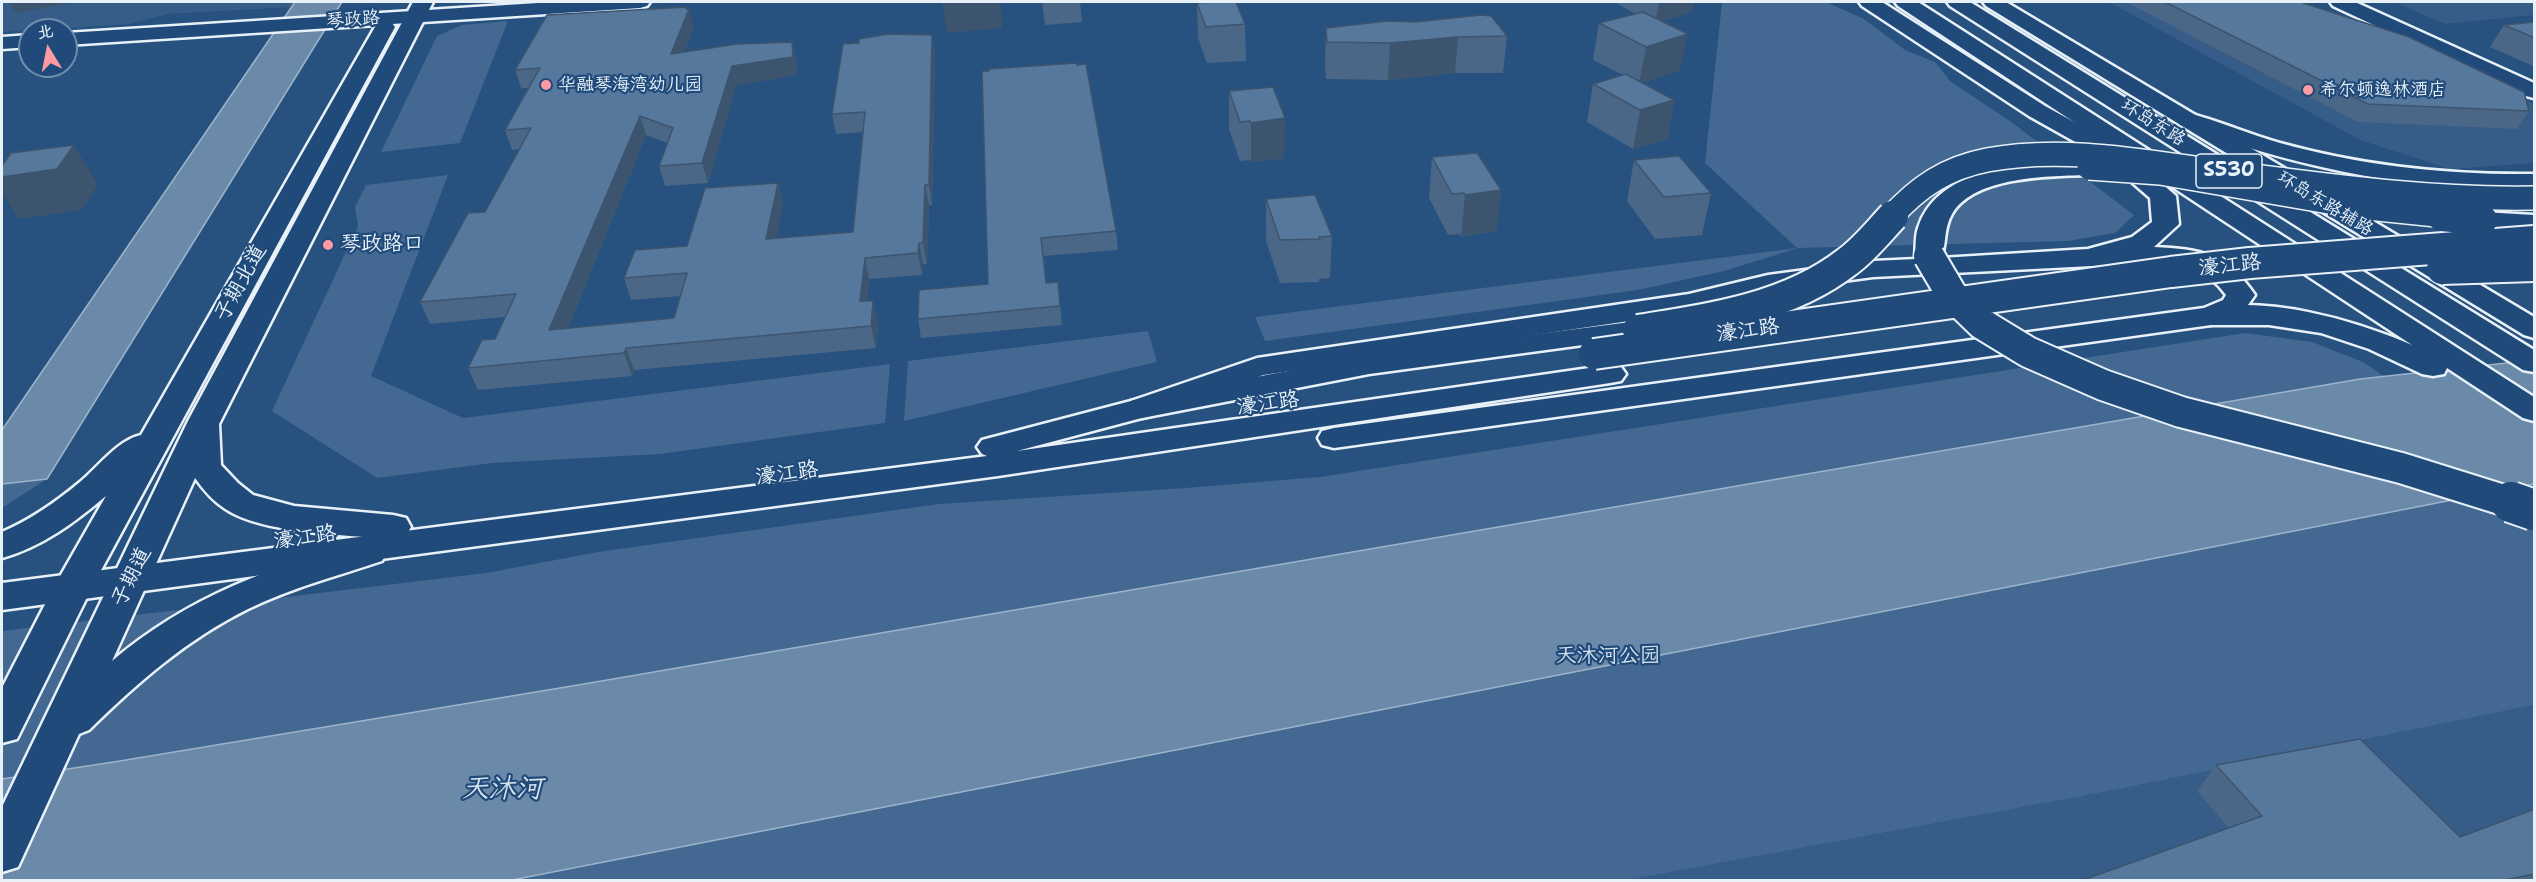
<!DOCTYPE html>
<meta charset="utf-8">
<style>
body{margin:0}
#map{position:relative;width:2536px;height:882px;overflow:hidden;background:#27517f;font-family:"Shantell Sans","LXGW WenKai TC",sans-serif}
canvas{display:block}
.frame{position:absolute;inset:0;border:3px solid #e8f1f8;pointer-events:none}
.north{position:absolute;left:18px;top:18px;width:60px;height:60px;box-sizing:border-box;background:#1f4a7a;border:2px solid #6f8dac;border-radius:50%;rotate:350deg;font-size:16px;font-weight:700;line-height:24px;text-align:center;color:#e8f1f8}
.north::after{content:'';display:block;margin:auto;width:21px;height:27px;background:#ff9aa2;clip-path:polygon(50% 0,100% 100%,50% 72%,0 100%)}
</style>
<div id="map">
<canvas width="2536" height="882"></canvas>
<div class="frame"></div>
<div class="north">北</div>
</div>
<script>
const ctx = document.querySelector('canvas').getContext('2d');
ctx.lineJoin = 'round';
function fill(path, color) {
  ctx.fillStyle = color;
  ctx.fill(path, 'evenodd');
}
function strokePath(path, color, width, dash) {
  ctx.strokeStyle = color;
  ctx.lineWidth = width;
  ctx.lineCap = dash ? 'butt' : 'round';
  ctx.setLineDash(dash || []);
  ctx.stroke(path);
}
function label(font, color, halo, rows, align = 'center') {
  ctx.font = font + ' "Shantell Sans","LXGW WenKai TC",sans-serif';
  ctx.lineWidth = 4.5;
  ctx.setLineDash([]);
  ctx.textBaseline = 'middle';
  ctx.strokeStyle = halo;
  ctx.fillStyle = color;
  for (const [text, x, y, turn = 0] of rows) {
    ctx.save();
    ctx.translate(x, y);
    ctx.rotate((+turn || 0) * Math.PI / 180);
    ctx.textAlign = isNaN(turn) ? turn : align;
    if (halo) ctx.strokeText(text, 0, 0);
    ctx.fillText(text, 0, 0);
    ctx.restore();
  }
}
fill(new Path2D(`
 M 2,2 L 295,2 L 292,7 L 168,14 L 129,24 L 2,32 Z
 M 2109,2 L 2273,2 L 2422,51 L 2534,104 L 2534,163 L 2450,169 L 2360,140 Z
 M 2394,2 L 2534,2 L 2534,15 L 2445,24 Z
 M 2534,705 L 2534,880 L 1628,880 L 2104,792 Z`), '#355d88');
fill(new Path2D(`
 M 1722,2 L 1826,2 L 1864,19 L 1905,50 L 1935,62 L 1950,81 L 2010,121 L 2134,215 L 2115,233 L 2068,241 L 1798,248 L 1724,271 L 1638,290 L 1265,341 L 1255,317 L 1797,248 L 1705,163 Z
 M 508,21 L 460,143 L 381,152 L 437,36 L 462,25 Z
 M 448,175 L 371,376 L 463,418 L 890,364 L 885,423 L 660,454 L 492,463 L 377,478 L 272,411 L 358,226 L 355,207 L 366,185 Z
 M 1148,331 L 1157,362 L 904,421 L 908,361 Z
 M 2245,333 L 2312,342 L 2363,362 L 2534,478 L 2534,705 L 2104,792 L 1628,880 L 2,880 L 2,631 L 486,573 L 598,552 L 939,504 L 1185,488 L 1320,477 Z
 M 47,479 L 2,508 L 2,484 Z`), '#436891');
const water = new Path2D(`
 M 295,2 L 342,2 L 47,479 L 2,484 L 2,430 Z
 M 2534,360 L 2534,484 L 512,880 L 2,880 L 2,779 L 120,761 L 578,685 L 2360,379 Z`);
fill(water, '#6b8aaa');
strokePath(water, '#9db3c9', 1.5);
const minor = new Path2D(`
 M 554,2 L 650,2 L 647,6 L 640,8 L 66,45 L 66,33 Z
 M 2330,2 L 2355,2 L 2534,83 L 2534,98 L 2526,96 L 2333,6 Z
 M 30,35 L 30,47 L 2,49 L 2,37 Z`);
const tertiary = new Path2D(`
 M 413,2 L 433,2 L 219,424 L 221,465 L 238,483 L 253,495 L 294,506 L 393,515 L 406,518 L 411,527 L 406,536 L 393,539 C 348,535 261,534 224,508 C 212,500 203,489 195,478 L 112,661 C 190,595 272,567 369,539 L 382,543 L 387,552 L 382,561 C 337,576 291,588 248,609 C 187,639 137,683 89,730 L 79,734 L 18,867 L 2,872 L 2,807 L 188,421 Z
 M 385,21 L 392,23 L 395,27 L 92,587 L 17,739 L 2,743 L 2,688 L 54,587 L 106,496 C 75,522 42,547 2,558 L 2,532 C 30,520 56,502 80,482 C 98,467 118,440 141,435 L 375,27 L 378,23 Z`);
const secondary = new Path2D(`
 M 1859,2 L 1882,2 L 2045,106 L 2142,159 L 2145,164 L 2143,167 L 2176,196 L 2179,224 L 2154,247 C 2201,249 2227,254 2255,295 L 2243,312 L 2211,325 L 1334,448 L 1322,445 L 1318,438 L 1322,431 L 1334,428 L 2204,308 L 2223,300 L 2226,295 C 2208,269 2182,265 2152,263 L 1873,277 L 1769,291 L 1690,312 L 1263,375 L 1153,415 L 1017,451 L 1610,365 L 1621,367 L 1626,374 L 1621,381 L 1610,383 L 998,476 L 2,610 L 2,583 L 987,456 L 982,454 L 977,447 L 982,440 L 1131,401 L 1257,358 L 1689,294 L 1768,275 L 1873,261 L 1917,259 L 1915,256 C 1916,247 1915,236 1918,228 C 1938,164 2034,161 2089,161 L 2098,163 L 2101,168 L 2098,173 L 2089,175 C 2051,176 1974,176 1952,214 C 1943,230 1947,243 1941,258 L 2088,249 L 2132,237 L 2152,222 L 2150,198 L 2104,158 L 2029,116 L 1862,6 Z
 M 1983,2 L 2006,2 L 2534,317 L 2534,338 L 2524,335 L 1986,6 Z
 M 2482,212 L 2534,215 L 2534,231 L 2473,226 L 2469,220 L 2473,214 Z`);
const primary = new Path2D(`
 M 1895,2 L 1918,2 L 2534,397 L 2534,421 L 2523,418 L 2447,368 L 2444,374 L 2433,376 L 2422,374 L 2369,349 L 2321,333 L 2269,325 L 2211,325 L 2201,322 L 2196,316 L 2201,310 C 2264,294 2354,320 2412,345 L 1898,6 Z
 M 1947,2 L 1970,2 L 2534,350 L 2534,372 L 2523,370 L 1950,6 Z
 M 2188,113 C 2219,121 2249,134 2280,143 C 2363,166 2448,175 2534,174 L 2534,189 C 2412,193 2294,166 2180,125 L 2176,120 L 2180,115 Z
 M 1638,321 L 1649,324 L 1653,330 L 1649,336 L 1369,374 L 1142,418 L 1131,415 L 1126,408 L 1131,401 L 1142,398 L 1369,356 Z`);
strokePath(minor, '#e8f1f8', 5);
strokePath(tertiary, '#e8f1f8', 5);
strokePath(secondary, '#e8f1f8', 5);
strokePath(primary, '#e8f1f8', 5);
fill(minor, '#1f4a7a');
fill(tertiary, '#1f4a7a');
fill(secondary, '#1f4a7a');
fill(primary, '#1f4a7a');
const secondaryBridgeFar2 = new Path2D(`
 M 2089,168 L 2160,173 L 2358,207 L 2456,217`);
const secondaryBridgeFar1 = new Path2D(`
 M 2442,216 L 2482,220
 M 1929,256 L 1952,295 L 1982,324 L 2028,352 L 2103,385 L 2181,412 L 2401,468 L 2516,504
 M 2442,269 L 2534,266
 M 1594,354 L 2171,272 L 2250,263 L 2534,241`);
const secondaryBridge = new Path2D(`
 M 2511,502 L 2534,510`);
const primaryBridgeFar1 = new Path2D(`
 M 1891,217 C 1918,187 1946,168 1987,160 C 2059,146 2136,160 2208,170 C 2317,184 2424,200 2534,198`);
const primaryBridge = new Path2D(`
 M 1638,330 C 1709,319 1788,308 1847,262 C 1865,249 1878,232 1893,216`);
strokePath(secondaryBridgeFar2, '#e8f1f8', 26, []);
strokePath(secondaryBridgeFar1, '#e8f1f8', 34, []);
strokePath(secondaryBridge, '#e8f1f8', 44, []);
strokePath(primaryBridgeFar1, '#e8f1f8', 26, []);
strokePath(primaryBridge, '#e8f1f8', 34, []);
strokePath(secondaryBridgeFar2, '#1f4a7a', 23);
strokePath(secondaryBridgeFar1, '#1f4a7a', 30);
strokePath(secondaryBridge, '#1f4a7a', 40);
strokePath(primaryBridgeFar1, '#1f4a7a', 23);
strokePath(primaryBridge, '#1f4a7a', 30);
fill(new Path2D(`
 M 1042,2 L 1080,2 L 1082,22 L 1045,25 Z
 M 1614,2 L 1695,2 L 1692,12 L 1662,21 L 1680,70 L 1642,83 L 1674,100 L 1667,139 L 1633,149 L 1587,122 L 1593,84 L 1623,75 L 1593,60 L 1599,23 L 1636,14 Z
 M 2126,2 L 2300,2 L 2529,111 L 2517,129 L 2358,122 Z
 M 1197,3 L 1245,24 L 1246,61 L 1207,63 L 1198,38 Z
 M 687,7 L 694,27 L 684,52 L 792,42 L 796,61 L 797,75 L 736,85 L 708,183 L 665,186 L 659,166 L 667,143 L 646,135 L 568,328 L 674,318 L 681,296 L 631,300 L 624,278 L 687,246 L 778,183 L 783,203 L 776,238 L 853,232 L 863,132 L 836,134 L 832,114 L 932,35 L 935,54 L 932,205 L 929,205 L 927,264 L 923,264 L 922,275 L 869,279 L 867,301 L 878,322 L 876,348 L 634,370 L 632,376 L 478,390 L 468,368 L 495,339 L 505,317 L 430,324 L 420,302 L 485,212 L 520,149 L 512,150 L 505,130 L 528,88 L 521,88 L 515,70 Z
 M 2535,22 L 2535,67 L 2490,47 L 2504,25 Z
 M 1326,28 L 1507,36 L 1503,73 L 1455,73 L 1388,80 L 1326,79 L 1325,65 Z
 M 1077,65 L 1116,231 L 1118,250 L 1044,256 L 1046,283 L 1058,282 L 1062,325 L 921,338 L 918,319 L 988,284 Z
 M 1229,91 L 1284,158 L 1251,162 L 1250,160 L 1240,161 L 1229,129 Z
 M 1432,157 L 1501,190 L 1496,231 L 1461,237 L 1460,234 L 1448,235 L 1429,198 Z
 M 1634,160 L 1711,193 L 1702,235 L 1655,239 L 1627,201 Z
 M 1266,199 L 1332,236 L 1330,278 L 1319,279 L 1319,282 L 1280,283 L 1266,241 Z
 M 2216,765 L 2460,837 L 2535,809 L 2535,880 L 2083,880 L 2229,828 L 2197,791 Z`), '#4b6787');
fill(new Path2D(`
 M 9,2 L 76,2 L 16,13 Z
 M 942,2 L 1001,2 L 1002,28 L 947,33 Z
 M 1659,2 L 1695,2 L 1692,12 L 1655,24 Z
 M 687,7 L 688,11 L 689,9 L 694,27 L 676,73 L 671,54 Z
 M 1688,34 L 1680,70 L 1639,84 L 1646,47 Z
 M 932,35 L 935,54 L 932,205 L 929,184 Z
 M 1458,37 L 1455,73 L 1388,80 L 1390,43 Z
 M 792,42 L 796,61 L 797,75 L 736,85 L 708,183 L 702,163 L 732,66 Z
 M 1674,100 L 1667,139 L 1633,149 L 1640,110 Z
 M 640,116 L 646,135 L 558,352 L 549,330 Z
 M 1285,118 L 1284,158 L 1251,162 L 1251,123 Z
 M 74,145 L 98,185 L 82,210 L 19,219 L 2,192 L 2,177 Z
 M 778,183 L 783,203 L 772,260 L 766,239 Z
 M 925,185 L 929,205 L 927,264 L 923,243 Z
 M 1501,190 L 1496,231 L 1461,237 L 1465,195 Z
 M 919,243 L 923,264 L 922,275 L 918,253 Z
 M 865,258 L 869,279 L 865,323 L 860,301 Z
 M 873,301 L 878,322 L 876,348 L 871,326 Z
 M 626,348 L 634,370 L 632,376 L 624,353 Z`), '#3d546e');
const building = new Path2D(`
 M 1214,2 L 1236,2 L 1245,24 L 1206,27 L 1197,3 Z
 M 2165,2 L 2300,2 L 2409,37 L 2524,92 L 2529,111 L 2368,104 Z
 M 687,7 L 686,9 L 689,9 L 671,54 L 737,44 L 792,42 L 793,57 L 732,66 L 702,163 L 659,166 L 673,128 L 640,116 L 549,330 L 674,318 L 687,273 L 624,278 L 635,250 L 687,246 L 705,188 L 778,183 L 766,239 L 853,232 L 865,112 L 832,114 L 843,44 L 859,43 L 859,39 L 889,34 L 932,35 L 929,184 L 925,185 L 923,243 L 919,243 L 918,253 L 865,258 L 860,301 L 873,301 L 871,326 L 626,348 L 624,353 L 468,368 L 482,340 L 495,339 L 516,294 L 420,302 L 468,213 L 485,212 L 531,128 L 505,130 L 540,68 L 515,70 L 547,15 Z
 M 1643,12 L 1688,34 L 1646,47 L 1599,23 Z
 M 1481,15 L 1491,16 L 1507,36 L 1458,37 L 1390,43 L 1327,42 L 1326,28 L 1387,21 L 1415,22 Z
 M 2535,22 L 2535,38 L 2504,25 Z
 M 1076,63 L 1077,65 L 1086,64 L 1116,231 L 1041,238 L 1046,283 L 1058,282 L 1060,306 L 918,319 L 919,290 L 988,284 L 982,71 L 989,71 L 989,69 Z
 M 1626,74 L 1674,100 L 1640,110 L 1593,84 Z
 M 1273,87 L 1285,118 L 1251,123 L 1250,121 L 1240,122 L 1229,91 Z
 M 74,145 L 57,169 L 2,177 L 2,166 L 11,153 Z
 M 1477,153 L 1501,190 L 1465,195 L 1464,193 L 1452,194 L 1432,157 Z
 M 1679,156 L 1711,193 L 1664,197 L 1634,160 Z
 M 1315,195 L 1332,236 L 1319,237 L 1320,239 L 1280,240 L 1266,199 Z
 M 2360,739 L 2460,837 L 2535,809 L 2535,874 L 2504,880 L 2083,880 L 2262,816 L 2216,765 Z`);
fill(building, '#57789d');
strokePath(building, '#3d546e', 1.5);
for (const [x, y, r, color] of [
 [546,85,6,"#ff9aa2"],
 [2308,90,6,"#ff9aa2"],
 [328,245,6,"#ff9aa2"]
]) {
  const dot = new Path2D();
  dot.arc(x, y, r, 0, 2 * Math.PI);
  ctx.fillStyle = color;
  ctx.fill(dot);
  strokePath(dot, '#1f4a7a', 2);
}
label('18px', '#e8f1f8', '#1f4a7a', [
 ["琴政路",353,20,-4],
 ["环岛东路",2153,123,32],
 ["环岛东路辅路",2325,204,31]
]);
label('18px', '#e8f1f8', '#1f4a7a', [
 ["华融琴海湾幼儿园",558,85],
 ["希尔顿逸林酒店",2320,90]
], 'left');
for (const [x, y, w] of [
 [2229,171,66]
]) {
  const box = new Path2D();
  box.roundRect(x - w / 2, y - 17, w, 34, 4.5);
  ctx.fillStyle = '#1f4a7a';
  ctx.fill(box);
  strokePath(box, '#e8f1f8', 1.5);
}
label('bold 20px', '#e8f1f8', null, [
 ["S530",2229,171]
]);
label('21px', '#e8f1f8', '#1f4a7a', [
 ["琴政路口",340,245]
], 'left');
label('21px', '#e8f1f8', '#1f4a7a', [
 ["濠江路",2230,266,-6],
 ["子期北道",241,283,-61],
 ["濠江路",1748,331,-8],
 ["濠江路",1268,404,-8],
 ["濠江路",787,474,-8],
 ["濠江路",305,538,-8],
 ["子期道",132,577,-64]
]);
label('21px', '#d8e3ee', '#1f4a7a', [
 ["天沐河公园",1608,657]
]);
label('italic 27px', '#d5e2ec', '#1f4a7a', [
 ["天沐河",502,790]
]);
</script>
